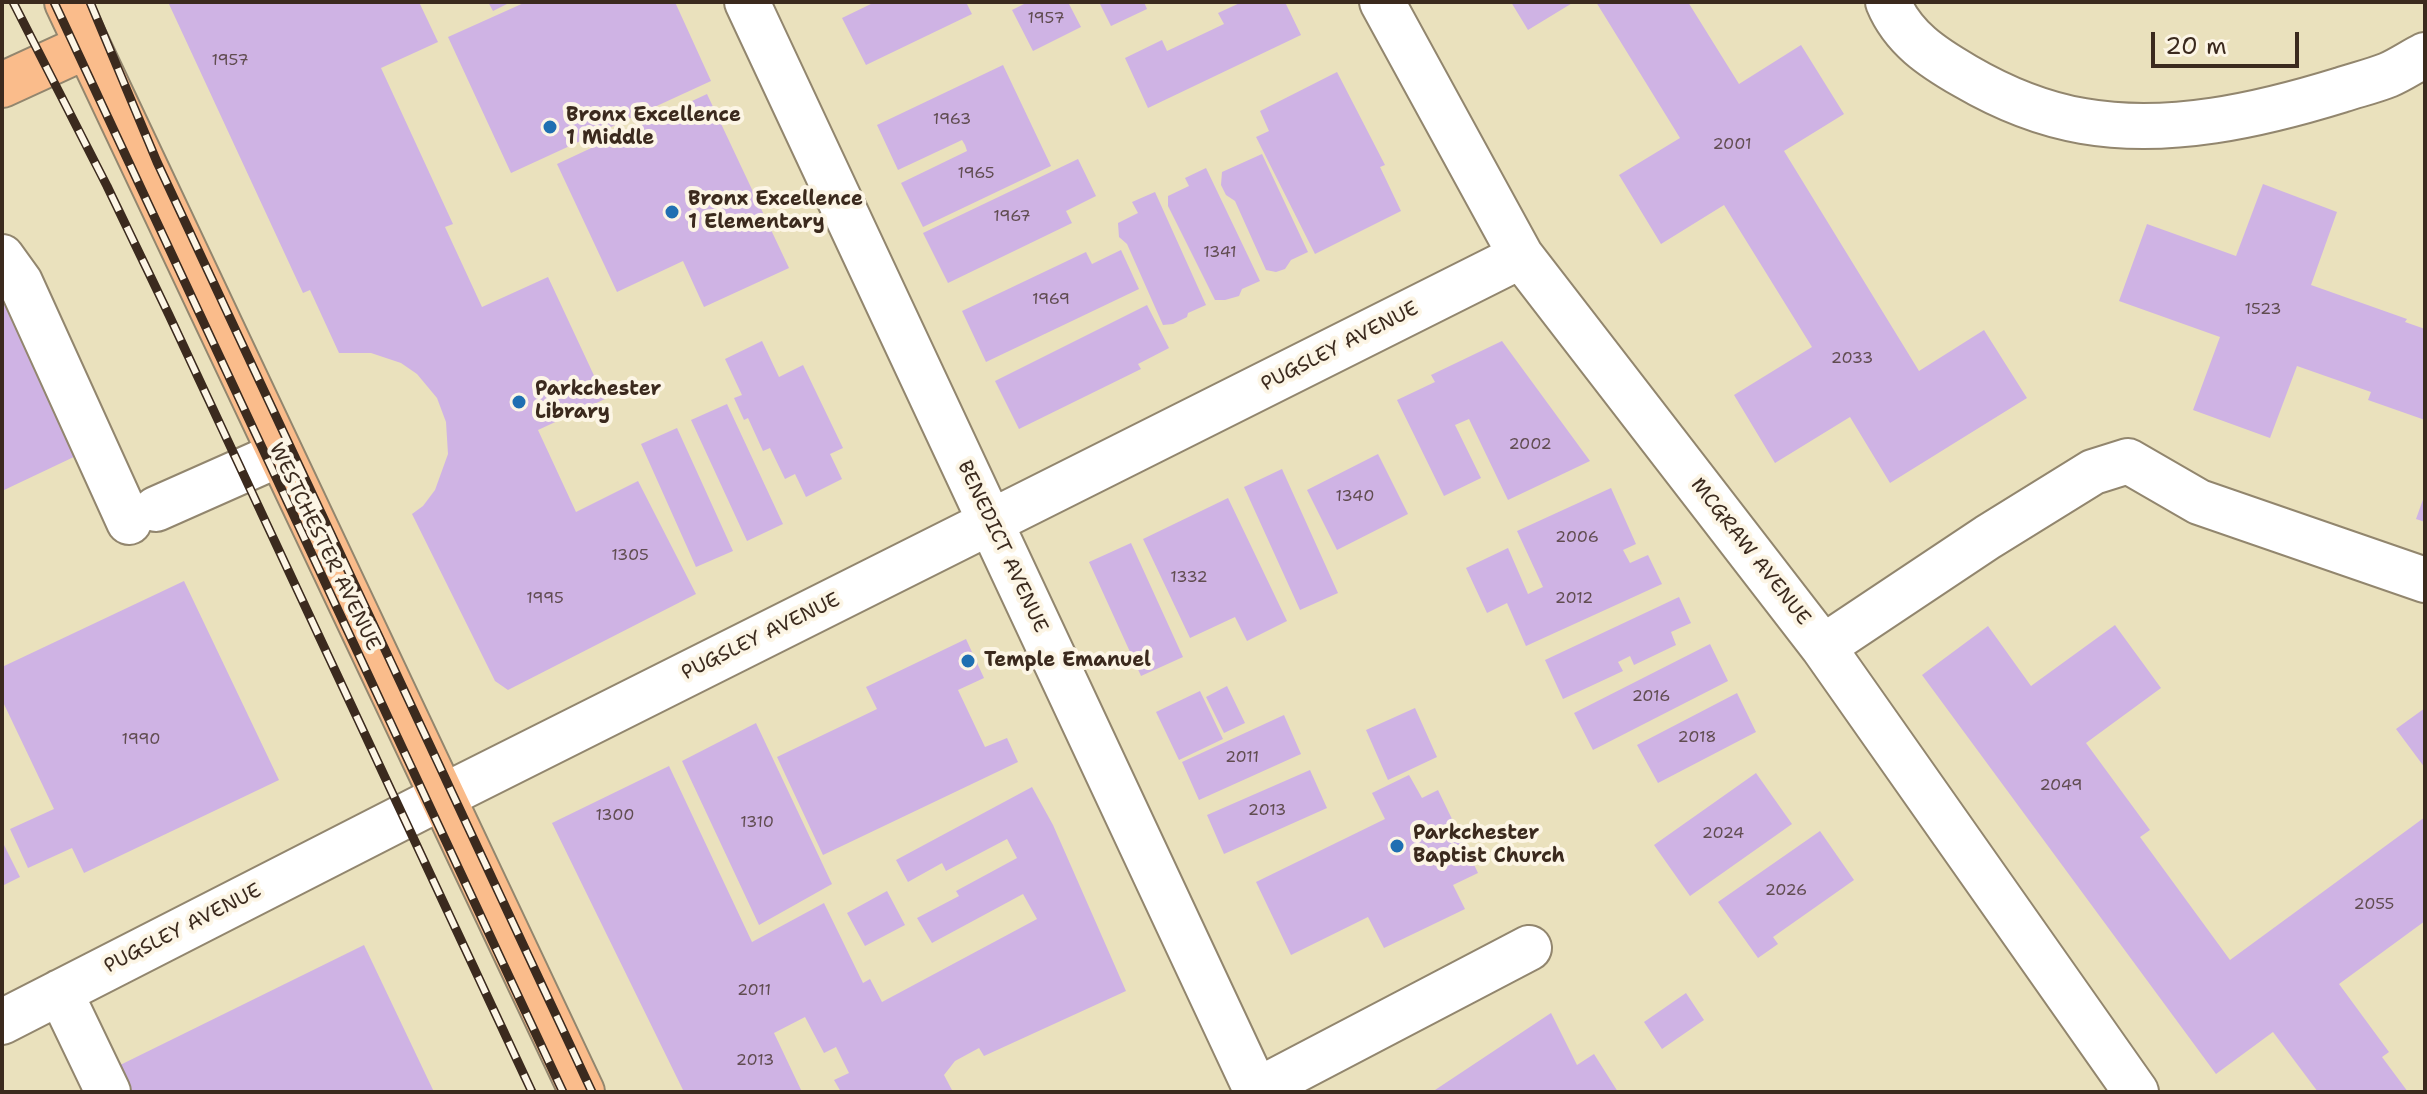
<!DOCTYPE html>
<style>
body{margin:0}
#map{position:relative;width:2427px;height:1094px;overflow:hidden;background:#eae1bd;font-family:"Shantell Sans",sans-serif}
canvas{display:block}
.frame{position:absolute;inset:0;border:4px solid #3b2a1e;pointer-events:none}
.scale{position:absolute;left:2151px;top:32px;width:148px;height:36px;box-sizing:border-box;border:4px solid #3b2a1e;border-top:0;padding-left:10px;font-size:24px;line-height:28px;white-space:nowrap;color:#3b2a1e;-webkit-text-stroke:6px #fcf5e5;paint-order:stroke}
</style>
<div id="map">
<canvas width="2427" height="1094"></canvas>
<div class="frame"></div>
<div class="scale">20 m</div>
</div>
<script>
const ctx = document.querySelector('canvas').getContext('2d');
ctx.lineJoin = 'round';
function fill(path, color) {
  ctx.fillStyle = color;
  ctx.fill(path, 'evenodd');
}
function strokePath(path, color, width, dash) {
  ctx.strokeStyle = color;
  ctx.lineWidth = width;
  ctx.lineCap = dash ? 'butt' : 'round';
  ctx.setLineDash(dash || []);
  ctx.stroke(path);
}
function label(font, color, halo, rows, align = 'center') {
  ctx.font = font + ' "Shantell Sans",sans-serif';
  ctx.lineWidth = 8;
  ctx.setLineDash([]);
  ctx.textBaseline = 'middle';
  ctx.strokeStyle = halo;
  ctx.fillStyle = color;
  for (const [text, x, y, turn = 0] of rows) {
    ctx.save();
    ctx.translate(x, y);
    ctx.rotate((+turn || 0) * Math.PI / 180);
    ctx.textAlign = isNaN(turn) ? turn : align;
    if (halo) ctx.strokeText(text, 0, 0);
    ctx.fillText(text, 0, 0);
    ctx.restore();
  }
}
fill(new Path2D(`
 M 168,2 L 419,2 L 438,42 L 381,68 L 453,224 L 445,227 L 482,307 L 548,277 L 605,399 L 538,430 L 576,512 L 638,481 L 696,594 L 508,690 L 495,681 L 412,514 L 423,506 L 435,490 L 448,454 L 446,422 L 437,398 L 417,374 L 401,363 L 371,353 L 339,353 L 310,290 L 303,293 Z
 M 488,2 L 511,2 L 493,11 Z
 M 526,2 L 675,2 L 711,81 L 511,173 L 448,37 Z
 M 875,2 L 966,2 L 972,14 L 866,65 L 842,18 Z
 M 1028,2 L 1068,2 L 1081,27 L 1033,51 L 1012,10 Z
 M 1099,2 L 1144,2 L 1147,9 L 1111,26 Z
 M 1242,2 L 1285,2 L 1301,35 L 1148,108 L 1125,58 L 1162,40 L 1167,51 L 1224,24 L 1218,13 Z
 M 1511,2 L 1574,2 L 1528,30 Z
 M 1596,2 L 1688,2 L 1739,84 L 1801,45 L 1844,114 L 1784,151 L 1919,371 L 1984,330 L 2027,398 L 1890,483 L 1850,417 L 1775,463 L 1734,395 L 1812,347 L 1724,205 L 1661,244 L 1619,175 L 1680,138 Z
 M 1003,65 L 1051,166 L 923,227 L 901,183 L 967,151 L 965,145 L 962,140 L 898,170 L 877,125 Z
 M 1337,72 L 1385,165 L 1380,167 L 1401,211 L 1315,254 L 1256,137 L 1269,131 L 1260,111 Z
 M 707,94 L 789,268 L 704,307 L 683,261 L 617,292 L 557,164 Z
 M 1262,154 L 1308,252 L 1291,260 L 1285,269 L 1276,272 L 1266,270 L 1235,201 L 1226,195 L 1221,185 L 1222,172 Z
 M 1078,159 L 1096,196 L 1066,211 L 1072,223 L 948,283 L 923,233 Z
 M 1206,168 L 1260,281 L 1242,289 L 1239,296 L 1225,300 L 1215,300 L 1168,206 L 1168,196 L 1189,186 L 1185,178 Z
 M 2263,184 L 2337,212 L 2311,285 L 2407,319 L 2405,322 L 2425,329 L 2425,420 L 2368,400 L 2371,392 L 2297,366 L 2270,438 L 2193,410 L 2220,337 L 2119,301 L 2147,224 L 2236,256 Z
 M 1155,192 L 1206,305 L 1188,313 L 1187,317 L 1173,324 L 1163,325 L 1127,244 L 1119,237 L 1118,223 L 1138,213 L 1132,202 Z
 M 1121,250 L 1139,289 L 986,362 L 962,311 L 1086,252 L 1092,264 Z
 M 2,298 L 78,455 L 2,491 Z
 M 1147,305 L 1169,348 L 1138,364 L 1141,369 L 1019,429 L 995,381 Z
 M 762,341 L 779,377 L 803,365 L 843,448 L 830,454 L 842,479 L 806,497 L 795,474 L 785,479 L 770,448 L 763,451 L 748,418 L 744,420 L 734,398 L 742,395 L 725,359 Z
 M 1502,341 L 1590,461 L 1508,500 L 1469,419 L 1455,425 L 1481,478 L 1444,496 L 1397,400 L 1435,382 L 1431,375 Z
 M 727,404 L 783,524 L 747,541 L 691,420 Z
 M 677,428 L 733,551 L 696,567 L 641,444 Z
 M 1378,454 L 1408,514 L 1337,550 L 1307,490 Z
 M 1282,469 L 1338,593 L 1300,610 L 1244,487 Z
 M 1611,488 L 1636,544 L 1623,550 L 1630,563 L 1648,555 L 1662,584 L 1526,646 L 1507,603 L 1487,613 L 1466,568 L 1508,548 L 1528,594 L 1543,587 L 1517,531 Z
 M 2425,494 L 2425,522 L 2416,519 Z
 M 1228,498 L 1287,621 L 1247,641 L 1235,617 L 1190,638 L 1143,539 Z
 M 1131,543 L 1183,657 L 1141,676 L 1089,562 Z
 M 184,581 L 279,780 L 84,873 L 72,848 L 28,868 L 10,829 L 54,809 L 2,700 L 2,667 Z
 M 1679,597 L 1691,623 L 1671,632 L 1676,645 L 1634,665 L 1630,656 L 1618,662 L 1623,671 L 1563,699 L 1545,660 Z
 M 2115,625 L 2161,688 L 2086,743 L 2150,830 L 2140,837 L 2230,960 L 2425,817 L 2425,921 L 2339,984 L 2389,1052 L 2382,1057 L 2408,1092 L 2318,1092 L 2273,1032 L 2216,1074 L 1922,675 L 1988,626 L 2031,686 Z
 M 966,639 L 984,678 L 958,690 L 985,747 L 1007,738 L 1018,762 L 823,855 L 777,757 L 877,709 L 866,687 Z
 M 1710,644 L 1728,681 L 1593,750 L 1574,713 Z
 M 1227,686 L 1245,723 L 1224,733 L 1206,697 Z
 M 1200,691 L 1223,739 L 1179,760 L 1156,712 Z
 M 1737,693 L 1756,732 L 1658,783 L 1637,745 Z
 M 1415,708 L 1437,757 L 1388,780 L 1366,730 Z
 M 2425,708 L 2425,768 L 2396,729 Z
 M 1284,715 L 1301,754 L 1199,800 L 1182,762 Z
 M 756,723 L 832,884 L 759,925 L 682,761 Z
 M 669,766 L 752,942 L 824,903 L 863,983 L 870,979 L 882,1002 L 1037,919 L 1023,894 L 932,943 L 917,918 L 959,896 L 956,891 L 1017,858 L 1007,839 L 946,871 L 942,863 L 908,882 L 896,860 L 1032,787 L 1053,825 L 1126,991 L 984,1056 L 979,1048 L 955,1061 L 944,1075 L 953,1092 L 841,1092 L 834,1080 L 849,1073 L 836,1047 L 824,1053 L 805,1017 L 774,1033 L 802,1092 L 684,1092 L 552,823 Z
 M 1310,770 L 1327,808 L 1224,854 L 1207,815 Z
 M 1756,773 L 1792,824 L 1690,896 L 1654,845 Z
 M 1409,775 L 1422,798 L 1438,790 L 1478,873 L 1453,885 L 1465,909 L 1384,948 L 1368,917 L 1291,955 L 1256,882 L 1385,819 L 1372,793 Z
 M 1820,831 L 1854,880 L 1773,937 L 1778,944 L 1758,958 L 1718,902 Z
 M 2,841 L 20,877 L 2,886 Z
 M 887,891 L 905,925 L 865,946 L 847,913 Z
 M 364,945 L 434,1092 L 124,1092 L 112,1069 Z
 M 1686,993 L 1704,1020 L 1662,1049 L 1644,1022 Z
 M 1551,1013 L 1577,1065 L 1594,1054 L 1618,1092 L 1432,1092 Z`), '#cfb3e4');
const minor = new Path2D(`
 M 747,2 L 1257,1092
 M 1382,2 L 1521,256 L 1823,647 L 2136,1092
 M 1888,2 C 1903,38 1932,57 1965,76 C 2001,97 2042,114 2083,121 C 2169,136 2260,115 2341,90 C 2356,85 2373,81 2388,75 C 2400,70 2413,61 2425,55
 M 2,257 L 20,282 L 129,522
 M 156,509 L 280,454
 M 1823,647 L 1988,537 L 2093,472 L 2128,461 L 2199,502 L 2425,580
 M 60,992 L 108,1092
 M 2,1022 L 442,797 L 1521,256
 M 1256,1091 L 1529,948`);
const major = new Path2D(`
 M 67,2 L 582,1092
 M 2,85 L 87,46`);
strokePath(minor, '#92866e', 48);
strokePath(major, '#92866e', 48);
strokePath(minor, '#fff', 44);
strokePath(major, '#fabc8b', 44);
const rail = new Path2D(`
 M 13,2 L 107,186 L 169,315 L 532,1092
 M 54,2 L 563,1092
 M 90,2 L 157,162 L 592,1092`);
strokePath(rail, '#3b2a1e', 9);
strokePath(rail, '#fcf5e5', 6, [18]);
for (const [x, y, r, color] of [
 [550,127,8,"#1f6fb2"],
 [672,212,8,"#1f6fb2"],
 [519,402,8,"#1f6fb2"],
 [968,661,8,"#1f6fb2"],
 [1397,846,8,"#1f6fb2"]
]) {
  const dot = new Path2D();
  dot.arc(x, y, r, 0, 2 * Math.PI);
  ctx.fillStyle = color;
  ctx.fill(dot);
  strokePath(dot, '#fcf5e5', 3);
}
label('16px', '#604c50', null, [
 ["1957",1046,19],
 ["1957",230,61],
 ["1963",952,120],
 ["2001",1732,145],
 ["1965",976,174],
 ["1967",1012,217],
 ["1341",1220,253],
 ["1969",1051,300],
 ["1523",2263,310],
 ["2033",1852,359],
 ["2002",1530,445],
 ["1340",1355,497],
 ["2006",1577,538],
 ["1305",630,556],
 ["1332",1189,578],
 ["1995",545,599],
 ["2012",1574,599],
 ["2016",1651,697],
 ["2018",1697,738],
 ["1990",141,740],
 ["2011",1242,758],
 ["2049",2061,786],
 ["2013",1267,811],
 ["1300",615,816],
 ["1310",757,823],
 ["2024",1723,834],
 ["2026",1786,891],
 ["2055",2374,905],
 ["2011",754,991],
 ["2013",755,1061]
]);
label('bold 20px', '#3b2a1e', '#fcf5e5', [
 ["Bronx Excellence",566,116],
 ["1 Middle",566,139],
 ["Bronx Excellence",688,200],
 ["1 Elementary",688,223],
 ["Parkchester",535,390],
 ["Library",535,413],
 ["Temple Emanuel",984,661],
 ["Parkchester",1413,834],
 ["Baptist Church",1413,857]
], 'left');
label('20px', '#3b2a1e', '#fcf5e5', [
 ["PUGSLEY AVENUE",1340,347,-27],
 ["WESTCHESTER AVENUE",324,547,64],
 ["BENEDICT AVENUE",1002,547,65],
 ["MCGRAW AVENUE",1750,552,52],
 ["PUGSLEY AVENUE",761,637,-26],
 ["PUGSLEY AVENUE",183,929,-27]
]);
</script>
